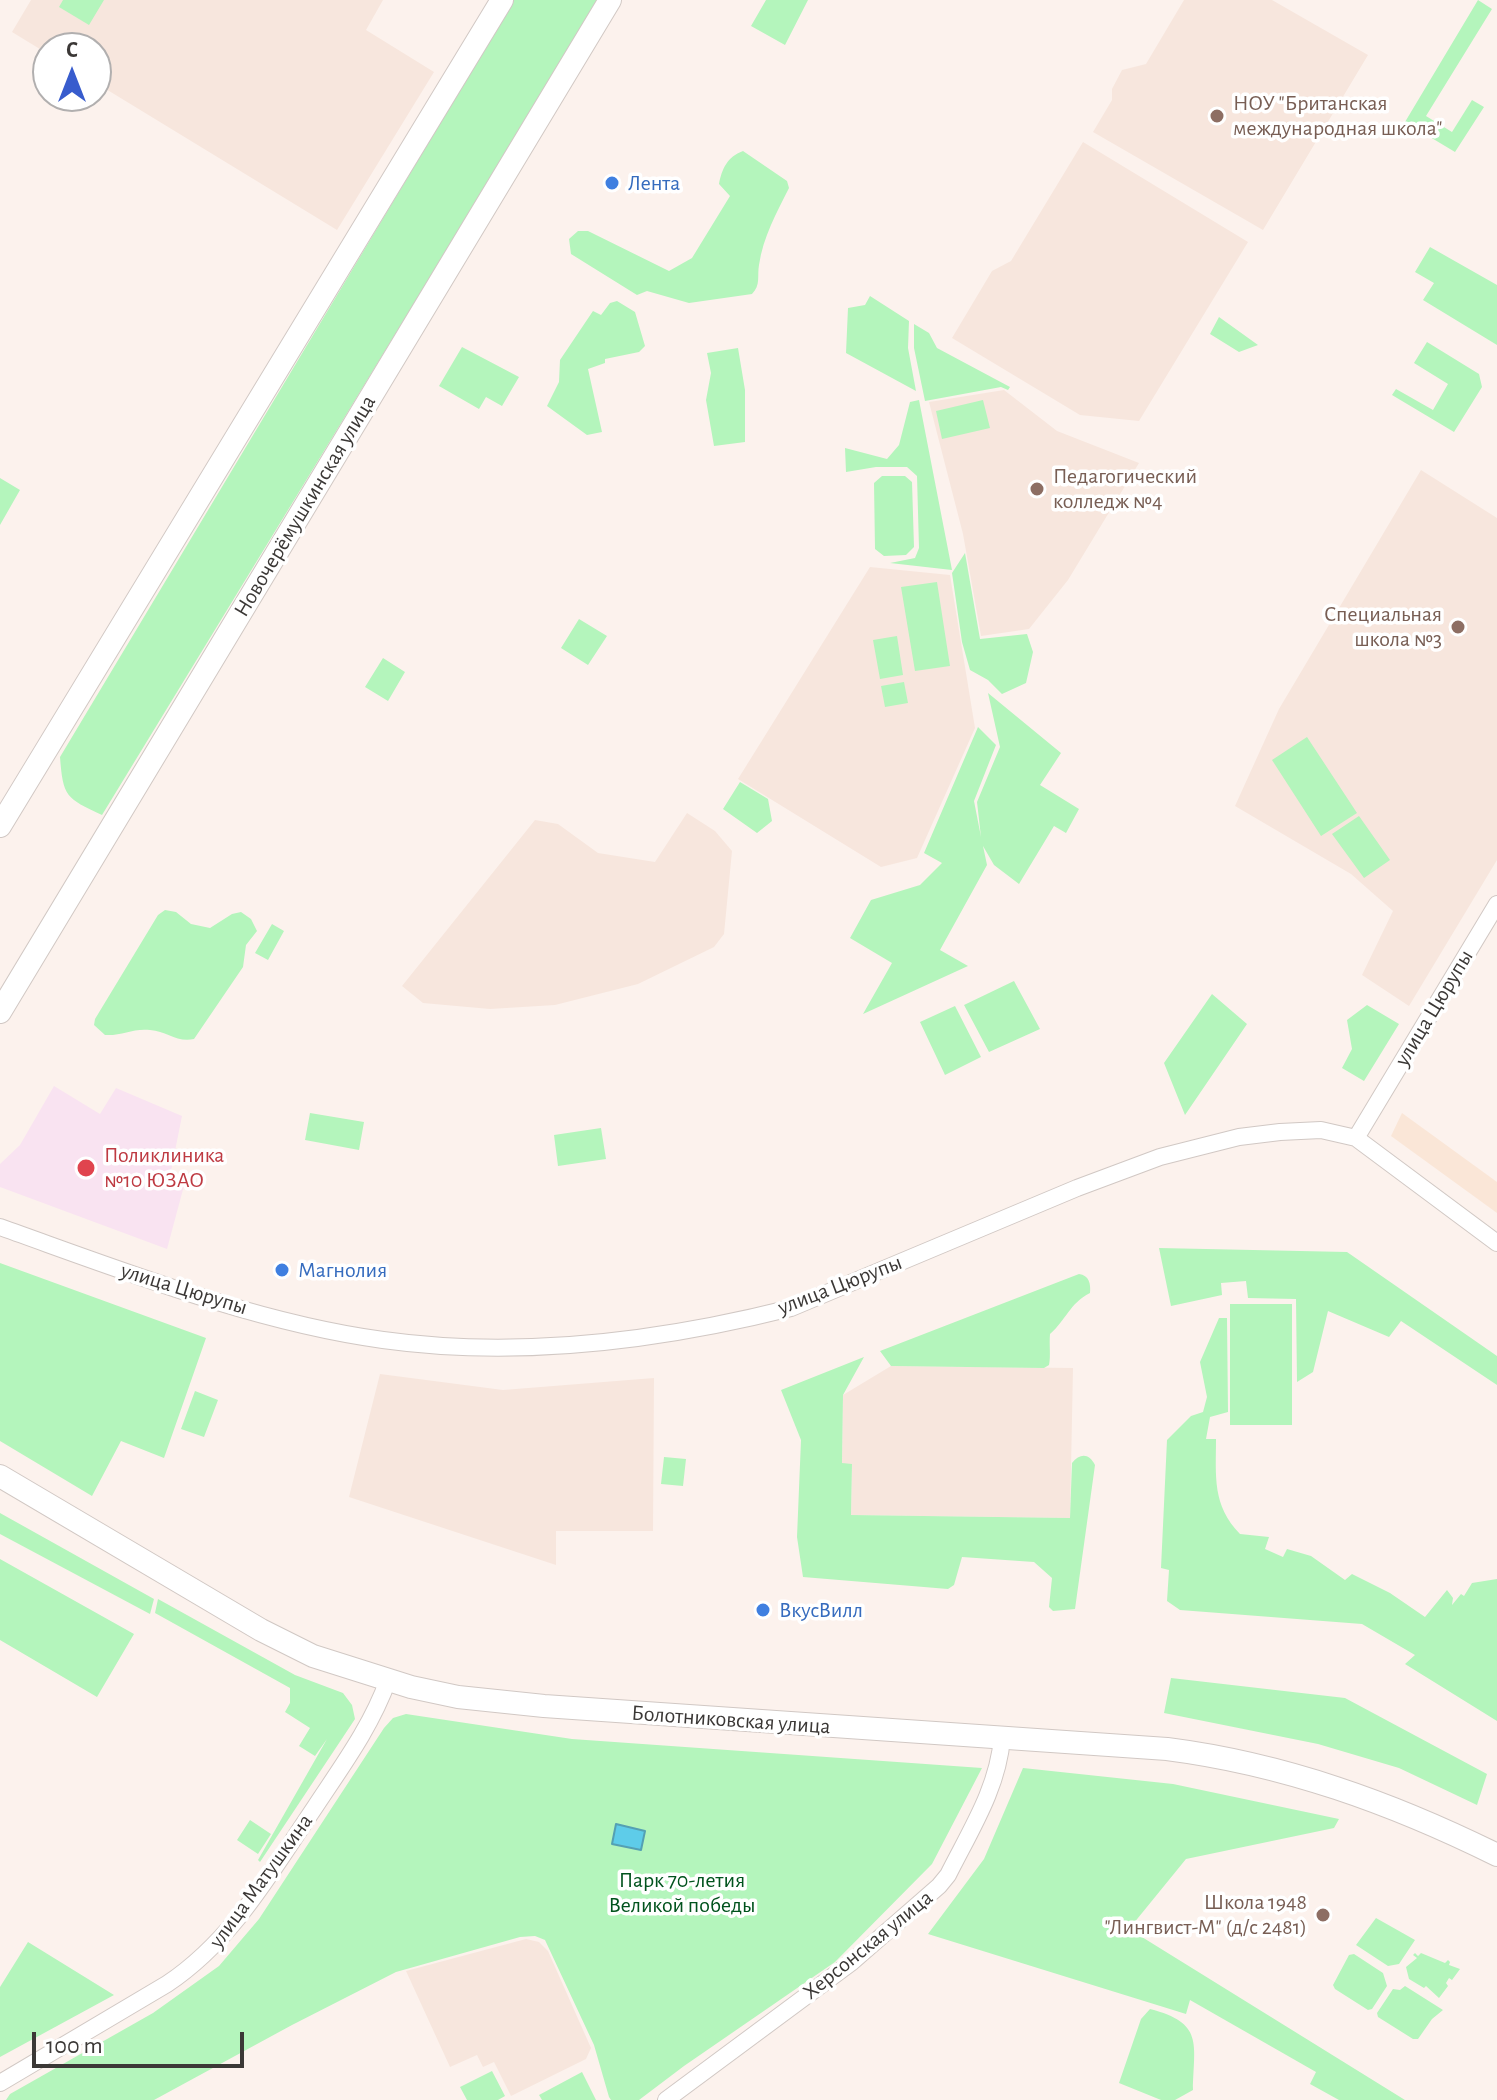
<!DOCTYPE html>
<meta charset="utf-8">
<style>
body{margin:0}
#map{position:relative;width:1497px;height:2100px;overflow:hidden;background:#fcf2ed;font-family:"Alegreya Sans",sans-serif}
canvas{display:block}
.north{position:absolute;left:32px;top:32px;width:80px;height:80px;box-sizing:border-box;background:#fff;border:2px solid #b1afaf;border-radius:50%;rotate:0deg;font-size:22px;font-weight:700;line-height:32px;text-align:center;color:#3b3836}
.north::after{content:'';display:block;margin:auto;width:28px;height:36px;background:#385ccd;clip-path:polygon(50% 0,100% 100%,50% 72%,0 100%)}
.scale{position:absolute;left:32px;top:2032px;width:212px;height:36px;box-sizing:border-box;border:4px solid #3b3836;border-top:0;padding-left:10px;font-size:24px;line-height:28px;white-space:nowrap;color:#3b3836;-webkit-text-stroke:6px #fff;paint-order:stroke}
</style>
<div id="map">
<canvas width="1497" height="2100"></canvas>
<div class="north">С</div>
<div class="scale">100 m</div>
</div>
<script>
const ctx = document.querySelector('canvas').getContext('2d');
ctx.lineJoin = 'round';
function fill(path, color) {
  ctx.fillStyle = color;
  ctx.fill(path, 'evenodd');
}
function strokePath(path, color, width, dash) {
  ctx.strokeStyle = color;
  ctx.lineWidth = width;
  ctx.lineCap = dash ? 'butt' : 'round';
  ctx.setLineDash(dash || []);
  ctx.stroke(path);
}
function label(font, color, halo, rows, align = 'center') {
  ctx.font = font + ' "Alegreya Sans",sans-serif';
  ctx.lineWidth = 7;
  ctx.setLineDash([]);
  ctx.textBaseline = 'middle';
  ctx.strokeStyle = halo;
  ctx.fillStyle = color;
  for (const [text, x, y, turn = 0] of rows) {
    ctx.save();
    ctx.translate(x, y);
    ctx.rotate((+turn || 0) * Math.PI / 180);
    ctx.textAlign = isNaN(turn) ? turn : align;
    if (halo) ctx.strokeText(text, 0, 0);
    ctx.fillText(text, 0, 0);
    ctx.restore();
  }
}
fill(new Path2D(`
 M 31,0 L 383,0 L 366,30 L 434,72 L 337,230 L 96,83 L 96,48 L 48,48 L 48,54 L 12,32 Z
 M 1184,0 L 1272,0 L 1368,55 L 1263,230 L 1093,132 L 1112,100 L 1112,89 L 1122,70 L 1146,64 Z
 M 1083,142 L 1248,242 L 1139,421 L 1080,415 L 952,338 L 992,271 L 1011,261 Z
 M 1004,390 L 1057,431 L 1139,463 L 1068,580 L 1029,629 L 981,636 L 963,534 L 929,402 Z
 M 1421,470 L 1497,518 L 1497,860 L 1409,1006 L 1362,975 L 1393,911 L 1351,874 L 1235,806 L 1279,709 Z
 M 870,567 L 950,575 L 975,728 L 917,858 L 881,867 L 738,779 Z
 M 687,813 L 715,831 L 732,851 L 724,934 L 714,947 L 638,984 L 555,1005 L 490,1009 L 423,1003 L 402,986 L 535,820 L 558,824 L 598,853 L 655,862 Z
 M 891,1366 L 1073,1368 L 1070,1518 L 851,1515 L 852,1464 L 842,1464 L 843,1395 Z
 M 380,1374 L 503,1390 L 654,1378 L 653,1531 L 556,1531 L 556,1565 L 349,1497 Z
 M 526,1939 L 539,1942 L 548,1951 L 591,2048 L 586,2059 L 511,2096 L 494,2062 L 483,2067 L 477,2055 L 450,2067 L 406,1971 Z`), '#f7e6dd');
fill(new Path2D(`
 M 1402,1113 L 1497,1182 L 1497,1213 L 1391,1136 Z`), '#fae6d7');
fill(new Path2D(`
 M 54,1086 L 100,1114 L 116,1088 L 182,1116 L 171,1171 L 185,1182 L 167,1249 L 0,1187 L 0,1164 L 20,1145 Z`), '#f9e3f1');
fill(new Path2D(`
 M 63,0 L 104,0 L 89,25 L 59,7 Z
 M 514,0 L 599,0 L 102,815 C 66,798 63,797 60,757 Z
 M 766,0 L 808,0 L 785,45 L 751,26 Z
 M 1478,0 L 1492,9 L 1426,116 L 1452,132 L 1472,100 L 1484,107 L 1455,152 L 1405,122 Z
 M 743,151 L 787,181 L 789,188 C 777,212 763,237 759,265 C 757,276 761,285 752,294 L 689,303 L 647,291 L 637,295 L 571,254 L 569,239 L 578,231 L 588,231 L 669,271 L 692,258 L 730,196 L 719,184 C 722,169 727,157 743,151 Z
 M 1430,247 L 1497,285 L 1497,345 L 1423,300 L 1434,283 L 1415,272 Z
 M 870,296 L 909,321 L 908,348 L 916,391 L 846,353 L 848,308 L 865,305 Z
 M 617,301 L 635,312 L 645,346 L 639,352 L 605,359 L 605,363 L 588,369 L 602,432 L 587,435 L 547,406 L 559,382 L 560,360 L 593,311 L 601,315 L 610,303 Z
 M 1219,317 L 1258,345 L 1239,352 L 1210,334 Z
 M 914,324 L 929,333 L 937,348 L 1010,387 L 1008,390 L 1001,387 L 925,401 L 914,348 Z
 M 1427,342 L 1479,374 L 1482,387 L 1454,432 L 1392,395 L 1396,389 L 1433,410 L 1448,384 L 1414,363 Z
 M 462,347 L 519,377 L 502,406 L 486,397 L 479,409 L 439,386 Z
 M 738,348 L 745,390 L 745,442 L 714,446 L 706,400 L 711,373 L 707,353 Z
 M 919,400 L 952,570 L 890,563 L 915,558 L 919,548 L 917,476 L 907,467 L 876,467 L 846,472 L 845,448 L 887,459 L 899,445 L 910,402 Z
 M 983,400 L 990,428 L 942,439 L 936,411 Z
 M 882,476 L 905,476 L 912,482 L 914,547 L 906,555 L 884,556 L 875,549 L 874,483 Z
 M 0,478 L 20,490 L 0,525 Z
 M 965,553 L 980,639 L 1027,634 L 1033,652 L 1026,683 L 1002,694 L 988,680 L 970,670 L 962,642 L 952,573 Z
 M 937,582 L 950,666 L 915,671 L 901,587 Z
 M 579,619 L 607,636 L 588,665 L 561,648 Z
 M 897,636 L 903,675 L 880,679 L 873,640 Z
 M 383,658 L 405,672 L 388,701 L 365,687 Z
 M 904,682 L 908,703 L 885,707 L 881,686 Z
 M 988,693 L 1061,753 L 1040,785 L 1079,809 L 1066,833 L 1054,826 L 1019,884 L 994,865 L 983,846 L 987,865 L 940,950 L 968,966 L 863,1014 L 892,963 L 850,938 L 871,900 L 920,885 L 942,863 L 924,853 L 978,727 L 996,745 L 974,801 L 981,837 L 977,802 L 1000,747 Z
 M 1307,737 L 1357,813 L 1321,836 L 1272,760 Z
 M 740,782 L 768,799 L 772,821 L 757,833 L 723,809 Z
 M 1359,816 L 1390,860 L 1364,878 L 1332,834 Z
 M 165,910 L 176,912 L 191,924 L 210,928 L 232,914 L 241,912 L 251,919 L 257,931 L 246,945 L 243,967 L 194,1039 C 177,1043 167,1031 150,1030 C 133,1028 122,1036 105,1035 L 94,1025 L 95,1019 L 158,915 Z
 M 272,924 L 284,931 L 268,960 L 255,953 Z
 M 1014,981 L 1040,1029 L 989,1052 L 964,1005 Z
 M 1212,994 L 1247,1024 L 1185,1115 L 1164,1063 Z
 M 1367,1005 L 1399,1024 L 1364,1081 L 1342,1068 L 1352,1049 L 1347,1020 Z
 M 955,1006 L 981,1057 L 945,1075 L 920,1022 Z
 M 310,1113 L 364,1122 L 359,1150 L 305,1140 Z
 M 601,1128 L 606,1159 L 558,1166 L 554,1135 Z
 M 1159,1248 L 1347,1252 L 1497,1356 L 1497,1385 L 1401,1321 L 1389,1337 L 1328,1311 L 1313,1372 L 1297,1382 L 1296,1299 L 1248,1298 L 1246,1281 L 1221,1283 L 1222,1295 L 1171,1306 Z
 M 0,1263 L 206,1338 L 164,1458 L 121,1441 L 92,1496 L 0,1441 Z
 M 1079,1274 C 1089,1275 1091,1284 1090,1293 C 1069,1304 1067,1319 1050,1334 C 1049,1345 1051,1356 1049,1365 L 1044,1368 L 891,1366 L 880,1351 Z
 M 1230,1304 L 1292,1304 L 1292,1425 L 1230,1425 Z
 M 1219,1318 L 1227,1318 L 1228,1412 L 1210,1417 L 1206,1439 L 1216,1439 C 1216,1477 1212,1505 1240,1534 L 1269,1537 L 1265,1549 L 1283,1557 L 1287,1549 L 1311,1556 L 1345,1580 L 1352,1574 L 1390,1593 L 1425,1617 L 1447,1590 L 1453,1598 L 1452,1605 L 1461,1594 L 1464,1596 L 1472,1583 L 1497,1579 L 1497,1721 L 1405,1664 L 1415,1655 L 1362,1624 L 1180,1610 L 1167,1601 L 1169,1570 L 1161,1568 L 1167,1440 L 1191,1416 L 1203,1412 L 1207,1397 L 1200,1362 Z
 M 864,1357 L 843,1395 L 842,1463 L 852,1464 L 851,1515 L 1070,1518 L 1072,1463 C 1080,1453 1089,1453 1095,1465 L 1075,1609 L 1053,1611 L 1049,1607 L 1052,1578 L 1034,1562 L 962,1557 L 954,1585 L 948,1589 L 803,1577 L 797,1537 L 801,1440 L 781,1390 Z
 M 195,1391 L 218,1400 L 204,1437 L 181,1429 Z
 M 664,1457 L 686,1459 L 683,1486 L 661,1484 Z
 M 0,1513 L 154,1599 L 150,1614 L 0,1534 Z
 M 0,1559 L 134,1634 L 97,1697 L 0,1640 Z
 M 158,1599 L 295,1675 L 343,1693 L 352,1705 L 355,1719 L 260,1862 L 258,1860 L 327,1739 L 315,1756 L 299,1746 L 310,1728 L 285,1712 L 290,1703 L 290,1688 L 155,1613 Z
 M 1171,1678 L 1345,1698 L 1487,1774 L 1477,1805 L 1399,1768 L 1318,1744 L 1164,1713 Z
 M 406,1714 L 572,1739 L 982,1768 L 932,1864 L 835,1962 L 684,2066 L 639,2100 L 611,2100 L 609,2097 L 594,2045 L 545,1940 L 535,1936 L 520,1937 L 396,1972 L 292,2025 L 154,2100 L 6,2100 L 10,2094 L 153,2013 L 219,1966 L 259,1919 L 384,1728 L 393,1718 Z
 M 1023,1768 L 1173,1784 L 1339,1819 L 1334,1828 L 1186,1859 L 1129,1929 L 1405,2100 L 1339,2100 L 1310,2084 L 1316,2072 L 1190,2000 L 1186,2014 L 928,1934 L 984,1859 Z
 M 250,1820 L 271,1834 L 258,1854 L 237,1840 Z
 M 1376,1918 L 1415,1940 L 1399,1964 L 1388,1966 L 1356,1945 Z
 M 28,1942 L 114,1995 L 0,2057 L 0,1987 Z
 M 1415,1953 L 1418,1956 L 1421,1953 L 1445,1963 L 1448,1960 L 1450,1962 L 1449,1965 L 1460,1969 L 1452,1980 L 1449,1978 L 1446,1983 L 1448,1986 L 1439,1998 L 1426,1986 L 1424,1988 L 1409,1979 L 1406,1967 L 1417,1958 L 1413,1955 Z
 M 1354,1954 L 1383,1973 L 1387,1986 L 1372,2009 L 1368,2010 L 1335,1989 L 1333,1985 L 1349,1955 Z
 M 1405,1986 L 1443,2010 L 1432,2019 L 1418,2039 L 1413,2039 L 1378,2017 L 1377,2013 L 1393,1989 L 1400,1990 Z
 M 1150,2009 C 1204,2023 1194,2043 1193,2090 L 1175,2100 L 1161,2100 L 1119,2083 L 1141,2019 Z
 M 492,2071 L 505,2096 L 498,2100 L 467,2100 L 460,2087 Z
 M 582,2072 L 596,2100 L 542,2100 L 539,2095 Z`), '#b4f5bc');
const water = new Path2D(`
 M 616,1824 L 645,1831 L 641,1850 L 612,1844 Z`);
fill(water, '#5ecce9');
strokePath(water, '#54a0b3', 2);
const minor = new Path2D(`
 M 1356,1138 L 1497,904
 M 0,1227 C 121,1270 256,1323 383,1340 C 519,1359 660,1341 791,1308 L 1077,1188 L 1160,1157 L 1239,1137 L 1280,1132 L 1321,1130 L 1356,1138 L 1497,1243
 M 0,2083 L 167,1984 C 233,1940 271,1872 315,1807 C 342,1766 371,1727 388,1680
 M 666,2100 L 852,1962 L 939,1886 L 948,1875 C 970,1831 998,1788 1002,1738`);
const tertiary = new Path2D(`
 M 0,826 L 502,0
 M 0,1012 L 610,0
 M 0,1476 L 261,1630 L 313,1656 L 411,1687 L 458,1697 L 544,1706 L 1167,1749 C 1284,1764 1392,1803 1497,1855`);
strokePath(minor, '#d1c8c4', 18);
strokePath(tertiary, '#d1c8c4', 24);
strokePath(minor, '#fff', 16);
strokePath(tertiary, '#fff', 22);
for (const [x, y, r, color] of [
 [1217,116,8,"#8d6e63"],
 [612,183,8,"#3f7fe0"],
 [1037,489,8,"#8d6e63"],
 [1458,627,8,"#8d6e63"],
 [86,1168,10,"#e0444e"],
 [282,1270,8,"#3f7fe0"],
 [763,1610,8,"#3f7fe0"],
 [1323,1915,8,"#8d6e63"]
]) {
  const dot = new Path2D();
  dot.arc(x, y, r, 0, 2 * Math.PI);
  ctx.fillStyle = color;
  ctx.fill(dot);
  strokePath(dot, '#fff', 3);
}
label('22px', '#785e54', '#fff', [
 ["НОУ \"Британская",1233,103],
 ["международная школа\"",1233,128],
 ["Педагогический",1053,476],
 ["колледж №4",1053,501],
 ["Специальная",1442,614,"right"],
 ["школа №3",1442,639,"right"],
 ["Школа 1948",1307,1902,"right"],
 ["\"Лингвист-М\" (д/с 2481)",1307,1927,"right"]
], 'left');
label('22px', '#366cbe', '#fff', [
 ["Лента",628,183],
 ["Магнолия",298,1270],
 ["ВкусВилл",779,1610]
], 'left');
label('22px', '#3b3836', '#fff', [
 ["Новочерёмушкинская улица",305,506,-59],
 ["улица Цюрупы",1434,1008,-59],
 ["улица Цюрупы",840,1285,-21],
 ["улица Цюрупы",184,1289,17],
 ["Болотниковская улица",731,1720,4],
 ["улица Матушкина",261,1881,-54],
 ["Херсонская улица",868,1945,-39]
]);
label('22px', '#be3a42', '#fff', [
 ["Поликлиника",104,1155],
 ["№10 ЮЗАО",104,1180]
], 'left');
label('22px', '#01531d', '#fff', [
 ["Парк 70-летия",682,1880],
 ["Великой победы",682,1905]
]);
</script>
